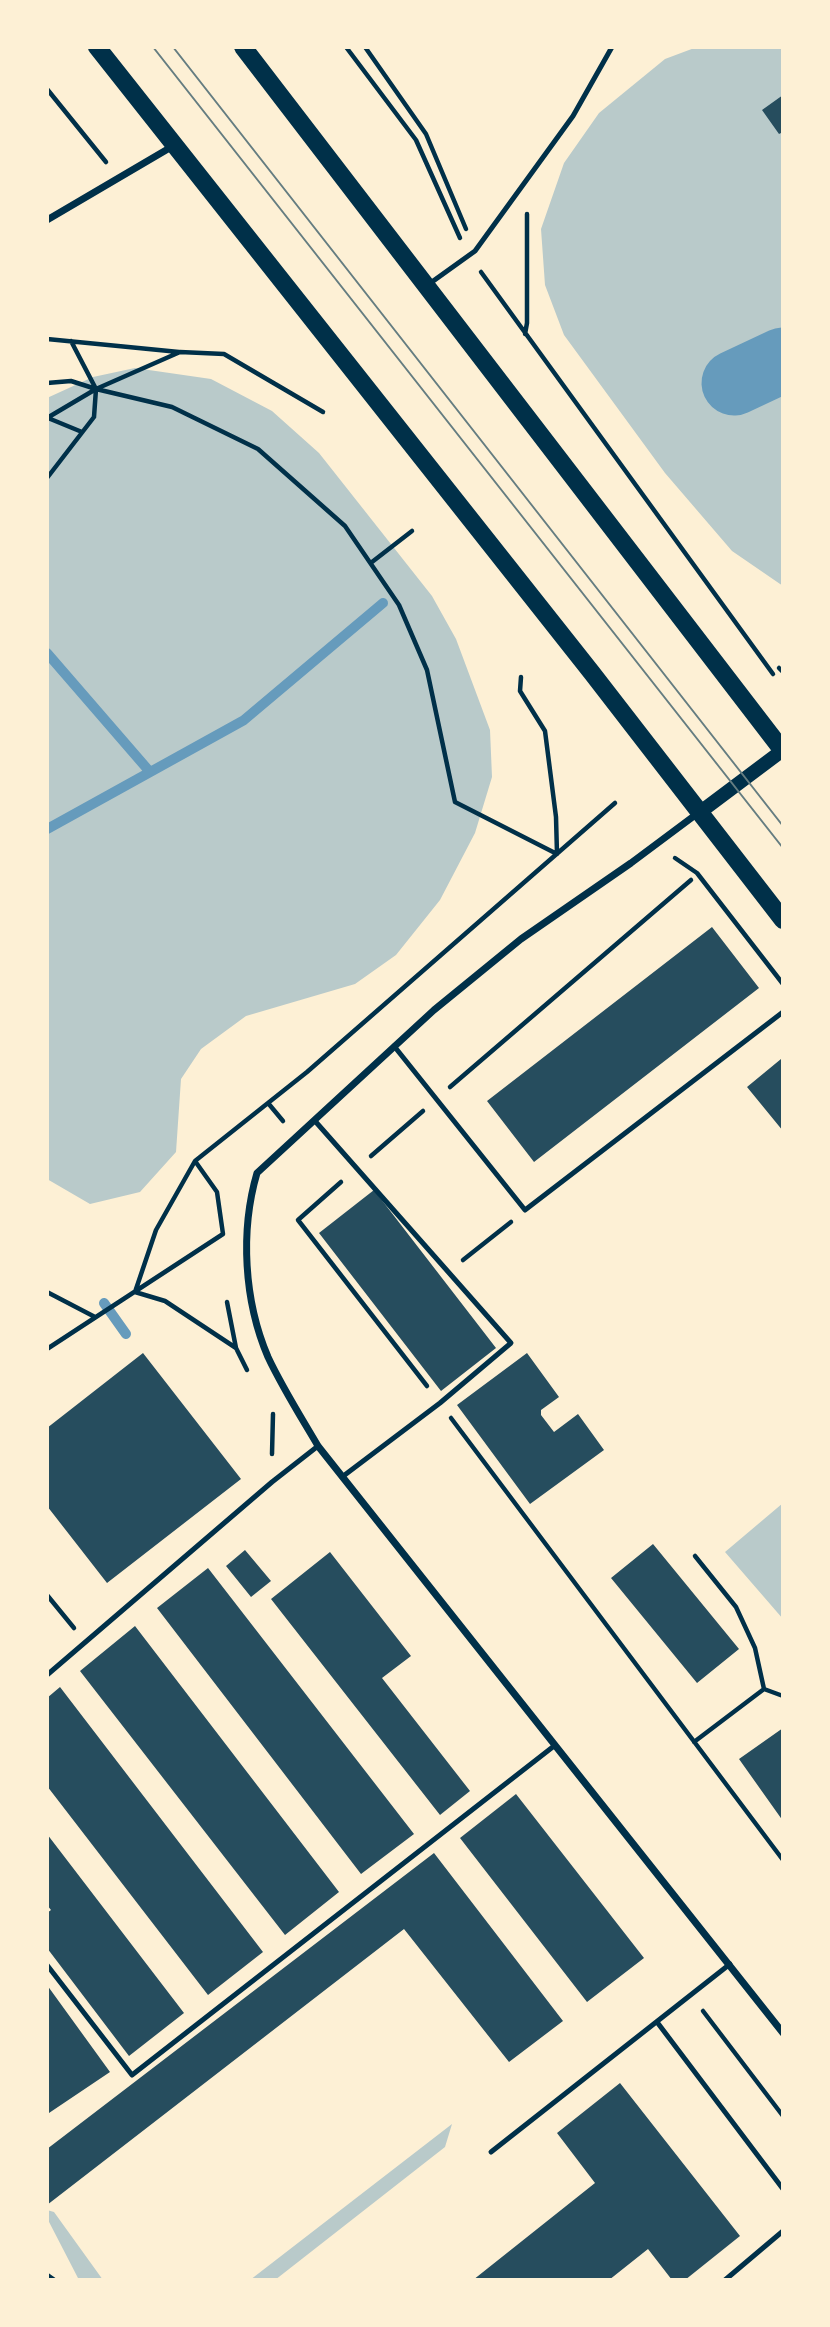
<!DOCTYPE html>
<style>
body{margin:0}
#map{position:relative;width:830px;height:2327px;overflow:hidden;background:#fdf0d5;font-family:Roboto,sans-serif}
canvas{display:block}
.frame{position:absolute;inset:0;border:49px solid #fdf0d5;pointer-events:none}
</style>
<div id="map">
<canvas width="830" height="2327"></canvas>
<div class="frame"></div>
</div>
<script>
const ctx = document.querySelector('canvas').getContext('2d');
ctx.lineJoin = 'round';
function fill(path, color) {
  ctx.fillStyle = color;
  ctx.fill(path, 'evenodd');
}
function strokePath(path, color, width, dash) {
  ctx.strokeStyle = color;
  ctx.lineWidth = width;
  ctx.lineCap = dash ? 'butt' : 'round';
  ctx.setLineDash(dash || []);
  ctx.stroke(path);
}
fill(new Path2D(`
 M 697,47 L 783,47 L 783,586 L 732,551 L 665,473 L 564,335 L 545,285 L 541,229 L 564,163 L 599,113 L 665,59 Z
 M 135,368 L 211,379 L 272,411 L 319,453 L 432,596 L 456,639 L 490,730 L 492,777 L 475,833 L 440,900 L 396,955 L 355,984 L 246,1016 L 201,1049 L 181,1079 L 176,1152 L 140,1192 L 90,1204 L 47,1179 L 47,398 L 93,377 Z
 M 783,1503 L 783,1619 L 725,1552 Z
 M 452,2124 L 445,2147 L 275,2280 L 250,2280 Z
 M 47,2210 L 54,2212 L 103,2280 L 79,2280 L 47,2218 Z`), '#b9caca');
strokePath(new Path2D(`
 M 47,653 L 150,772
 M 47,829 L 244,720 L 383,603
 M 104,1303 L 126,1334`), '#669bbc', 10);
strokePath(new Path2D(`
 M 734,383 L 783,360`), '#669bbc', 65);
fill(new Path2D(`
 M 783,95 L 783,132 L 779,134 L 762,110 Z
 M 712,927 L 759,988 L 534,1162 L 487,1101 Z
 M 781,1059 L 783,1061 L 783,1131 L 747,1087 Z
 M 374,1190 L 496,1348 L 441,1391 L 319,1233 Z
 M 143,1353 L 241,1479 L 107,1583 L 47,1506 L 47,1428 Z
 M 527,1353 L 559,1397 L 541,1410 L 541,1415 L 554,1432 L 578,1414 L 604,1450 L 530,1504 L 457,1405 Z
 M 653,1544 L 739,1649 L 697,1683 L 611,1578 Z
 M 245,1550 L 271,1581 L 251,1597 L 226,1566 Z
 M 330,1552 L 411,1656 L 382,1678 L 470,1791 L 440,1815 L 271,1599 Z
 M 208,1568 L 414,1834 L 361,1874 L 157,1608 Z
 M 135,1626 L 339,1892 L 285,1935 L 80,1671 Z
 M 60,1687 L 263,1952 L 208,1995 L 47,1786 L 47,1698 Z
 M 783,1728 L 783,1821 L 739,1759 Z
 M 516,1794 L 644,1958 L 587,2002 L 460,1838 Z
 M 47,1834 L 184,2013 L 129,2056 L 47,1948 L 47,1913 L 51,1910 L 47,1905 Z
 M 434,1853 L 563,2021 L 509,2062 L 404,1929 L 47,2205 L 47,2149 Z
 M 47,1985 L 110,2072 L 49,2113 L 47,2111 Z
 M 620,2083 L 740,2236 L 685,2280 L 672,2280 L 648,2249 L 609,2280 L 473,2280 L 595,2183 L 557,2133 Z`), '#264d5e');
strokePath(new Path2D(`
 M 346,47 L 416,140 L 460,238
 M 365,47 L 426,134 L 466,229
 M 47,89 L 106,162
 M 481,272 L 773,674
 M 525,334 L 527,323 L 527,214
 M 47,339 L 179,352
 M 47,383 L 71,381 L 96,389 L 180,352 L 224,354 L 323,412
 M 47,418 L 96,389 L 172,407 L 258,449 L 345,526 L 399,605 L 427,670 L 455,802 L 557,854 L 556,817 L 545,731 L 520,691 L 521,677
 M 48,418 L 82,432
 M 47,478 L 94,417 L 96,389 L 71,341
 M 372,562 L 412,531
 M 779,668 L 783,672
 M 675,858 L 697,873 L 783,984
 M 450,1087 L 691,880
 M 268,1103 L 283,1121
 M 371,1156 L 423,1111
 M 195,1161 L 156,1230 L 135,1292 L 165,1301 L 236,1348 L 247,1370
 M 341,1182 L 298,1220 L 427,1386
 M 463,1260 L 511,1222
 M 47,1292 L 95,1317
 M 227,1302 L 236,1348
 M 47,1349 L 223,1234 L 217,1192 L 195,1161 L 307,1072 L 615,803
 M 451,1418 L 783,1860
 M 272,1454 L 273,1414
 M 695,1556 L 736,1607 L 755,1648 L 764,1689
 M 47,1595 L 74,1628
 M 694,1742 L 764,1689 L 783,1696
 M 703,2011 L 783,2116`), '#003049', 4.5);
strokePath(new Path2D(`
 M 429,284 L 475,251 L 573,116 L 612,47
 M 394,1046 L 525,1210 L 783,1012
 M 315,1121 L 511,1343 L 440,1403 L 342,1477
 M 47,1675 L 272,1482 L 318,1446
 M 47,1965 L 132,2075 L 554,1746
 M 657,2022 L 783,2189
 M 491,2152 L 730,1964
 M 47,2275 L 54,2280
 M 725,2280 L 783,2231`), '#003049', 5);
strokePath(new Path2D(`
 M 47,220 L 173,146
 M 698,813 L 631,863 L 521,939 L 434,1010 L 257,1173 C 240,1231 244,1301 268,1357 C 282,1387 301,1417 318,1446 L 783,2033`), '#003049', 7);
strokePath(new Path2D(`
 M 699,813 L 783,750`), '#003049', 14);
strokePath(new Path2D(`
 M 97,47 L 592,673 L 783,920
 M 243,47 L 783,751`), '#003049', 18);
strokePath(new Path2D(`
 M 153,47 L 783,848
 M 173,47 L 783,826`), '#657d81', 2);
</script>
